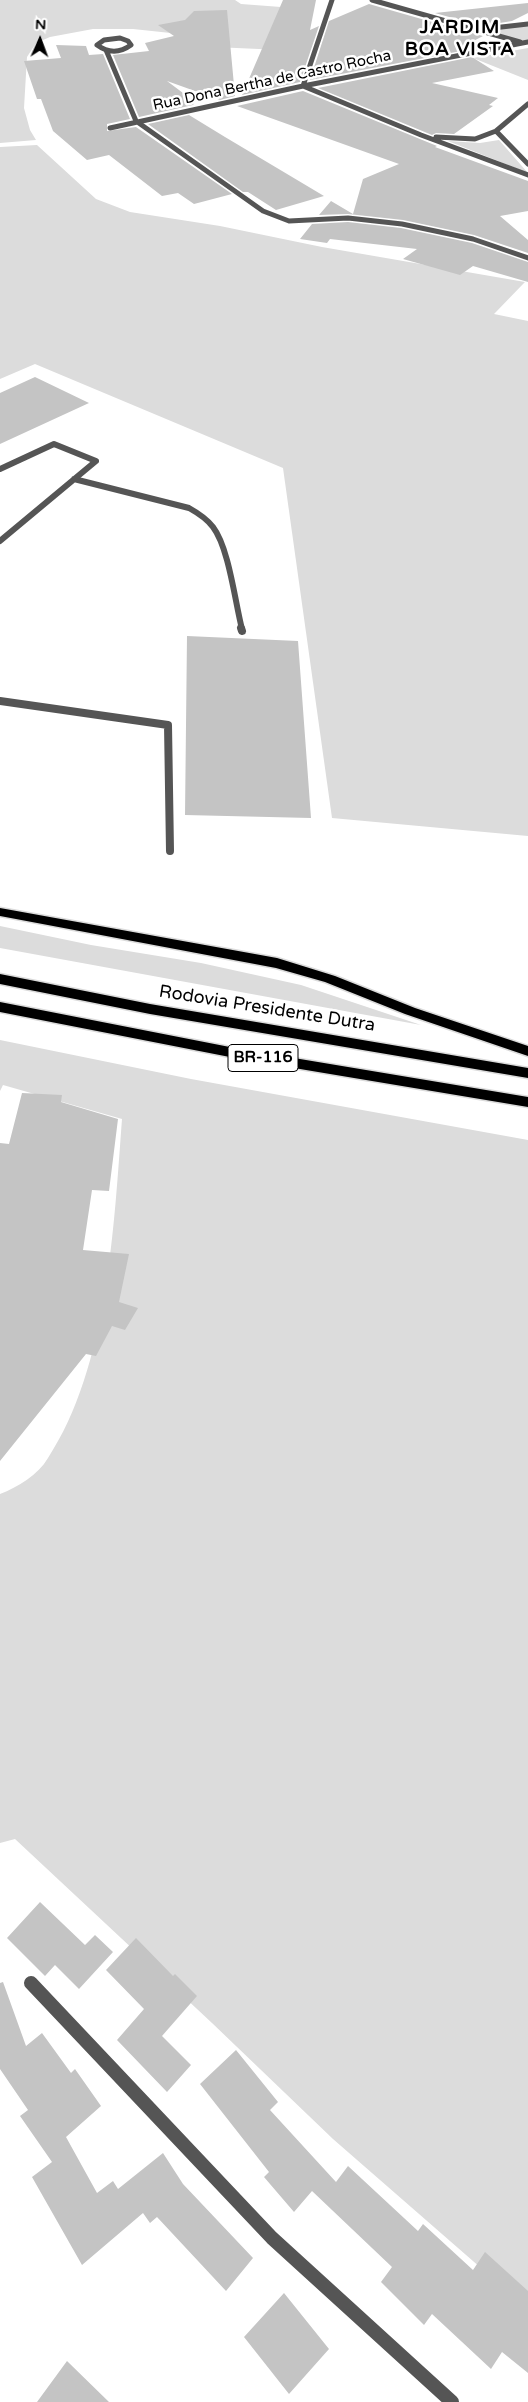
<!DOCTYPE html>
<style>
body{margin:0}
#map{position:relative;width:528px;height:2402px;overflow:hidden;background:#fff;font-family:"Varela Round",sans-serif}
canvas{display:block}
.north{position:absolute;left:15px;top:15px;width:50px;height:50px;-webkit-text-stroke:4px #fff;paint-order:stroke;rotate:2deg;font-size:14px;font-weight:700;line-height:20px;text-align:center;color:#000}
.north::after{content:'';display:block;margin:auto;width:18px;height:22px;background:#000;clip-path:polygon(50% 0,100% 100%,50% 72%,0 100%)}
</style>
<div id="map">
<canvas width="528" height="2402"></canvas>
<div class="north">N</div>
</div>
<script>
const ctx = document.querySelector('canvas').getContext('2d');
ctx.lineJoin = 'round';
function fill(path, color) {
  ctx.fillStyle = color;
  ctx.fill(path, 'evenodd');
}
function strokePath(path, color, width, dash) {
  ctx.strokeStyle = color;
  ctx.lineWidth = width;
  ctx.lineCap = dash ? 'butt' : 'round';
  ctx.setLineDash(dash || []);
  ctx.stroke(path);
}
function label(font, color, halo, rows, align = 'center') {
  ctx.font = font + ' "Varela Round",sans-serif';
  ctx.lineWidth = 5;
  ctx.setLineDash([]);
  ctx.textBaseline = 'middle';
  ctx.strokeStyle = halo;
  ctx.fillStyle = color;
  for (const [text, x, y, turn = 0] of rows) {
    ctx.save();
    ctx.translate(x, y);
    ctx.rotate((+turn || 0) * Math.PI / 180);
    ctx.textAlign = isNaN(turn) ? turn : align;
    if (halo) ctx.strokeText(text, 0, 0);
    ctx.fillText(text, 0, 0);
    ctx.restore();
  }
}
fill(new Path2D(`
 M 0,0 L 235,0 L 241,4 L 281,7 L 304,51 L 214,47 L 180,34 L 133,29 L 93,29 L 50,37 L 36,43 L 27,57 L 24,108 L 30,130 L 36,140 L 0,143 Z
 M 528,24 L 528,42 L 480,30 Z
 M 528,48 L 528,80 L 473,58 Z
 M 499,140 L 528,173 L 448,141 L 480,143 Z
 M 37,145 L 96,199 L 130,212 L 220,226 L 322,247 L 525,282 L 494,314 L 528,321 L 528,836 L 332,818 L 283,468 L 35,364 L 0,379 L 0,147 Z
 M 0,926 L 91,945 L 201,963 L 301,985 L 421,1025 L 0,948 Z
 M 0,1040 L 191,1079 L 528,1140 L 528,2309 L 333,2139 L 212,2023 L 15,1839 L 0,1843 L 0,1494 C 18,1487 38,1475 48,1458 C 108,1367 114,1225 122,1119 L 3,1085 L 0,1091 Z`), '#dcdcdc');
fill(new Path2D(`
 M 283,0 L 316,0 L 310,30 L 319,26 L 300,82 L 242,95 Z
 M 528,3 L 528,13 L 512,21 L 481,26 L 435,13 Z
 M 369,4 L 425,20 L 483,36 L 458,49 L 461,51 L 310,80 L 329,21 Z
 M 227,10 L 235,96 L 220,100 L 167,81 L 195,102 L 193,105 L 139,117 L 113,55 L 149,51 L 145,43 L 174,36 L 158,25 L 185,20 L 194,11 Z
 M 56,45 L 86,46 L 89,55 L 103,54 L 130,119 L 107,124 L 107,131 L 136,127 L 232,194 L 194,204 L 178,193 L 162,196 L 109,155 L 87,160 L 53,131 L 41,99 L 37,99 L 24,61 L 61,58 Z
 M 472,57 L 494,71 L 432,83 L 498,98 L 489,105 L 493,106 L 454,134 L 436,133 L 432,135 L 318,88 Z
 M 303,91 L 437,146 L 435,147 L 528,181 L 528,211 L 500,216 L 528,240 L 528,253 L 474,235 L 403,220 L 348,214 L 319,215 L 331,201 L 353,214 L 363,179 L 399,164 L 237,106 Z
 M 189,115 L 225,137 L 324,196 L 276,210 L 248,192 L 243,192 L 148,124 Z
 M 348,222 L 401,228 L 472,243 L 528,262 L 528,282 L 473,266 L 460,275 L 403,259 L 417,249 L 330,239 L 327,243 L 300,239 L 312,224 Z
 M 35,377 L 89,403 L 0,444 L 0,393 Z
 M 187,636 L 298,641 L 311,818 L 185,815 Z
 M 22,1093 L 62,1095 L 61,1102 L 118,1119 L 109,1191 L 92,1190 L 83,1250 L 129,1254 L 119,1302 L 138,1308 L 125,1330 L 112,1326 L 96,1356 L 86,1354 L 0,1461 L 0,1143 L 9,1144 Z
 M 40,1902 L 85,1945 L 95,1935 L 113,1952 L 79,1989 L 55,1965 L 45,1976 L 7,1938 Z
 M 136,1938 L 173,1976 L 175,1974 L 197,1996 L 162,2036 L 191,2065 L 167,2092 L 117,2040 L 144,2009 L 106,1970 Z
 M 3,1982 L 26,2046 L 42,2033 L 71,2073 L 75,2069 L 101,2106 L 66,2137 L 97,2193 L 113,2181 L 118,2189 L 163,2153 L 183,2184 L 253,2258 L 226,2291 L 157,2217 L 150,2223 L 143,2213 L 82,2265 L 32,2177 L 52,2162 L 20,2116 L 28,2110 L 0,2069 L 0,1983 Z
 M 236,2050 L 278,2102 L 270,2110 L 336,2182 L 348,2166 L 418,2231 L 423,2224 L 473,2270 L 485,2252 L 528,2291 L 528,2373 L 502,2352 L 491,2369 L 432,2314 L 424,2325 L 381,2282 L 392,2267 L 312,2191 L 294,2212 L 264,2177 L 269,2172 L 200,2084 Z
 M 284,2293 L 329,2349 L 289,2394 L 244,2337 Z
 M 67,2361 L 109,2402 L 37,2402 Z`), '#c4c4c4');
const motorway = new Path2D(`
 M 0,908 L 277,958 L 335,976 L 415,1008 L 528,1046 L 528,1056 L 405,1014 L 325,982 L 276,968 L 0,916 Z
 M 0,974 L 150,1004 L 528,1068 L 528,1078 L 150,1014 L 0,984 Z
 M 0,1002 L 240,1049 L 528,1097 L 528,1107 L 240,1059 L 0,1012 Z`);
strokePath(motorway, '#dbdbdb', 3);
strokePath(new Path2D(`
 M 0,469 L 54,444 L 96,461 L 0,541
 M 74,479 L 189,508 C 198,513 207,519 213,527 C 229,548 235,602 242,629`), '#555', 6);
strokePath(new Path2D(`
 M 241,628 L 242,631
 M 0,701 L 168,725 L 170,851`), '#555', 8);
strokePath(new Path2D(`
 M 332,0 L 303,86 L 421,135 L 528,175
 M 372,0 L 520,42
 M 484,29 L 528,24
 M 120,38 L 128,41 L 131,45 C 120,53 108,53 97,45 L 104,40 Z
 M 106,50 L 136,121 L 263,211 L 289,221 L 348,218 L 402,224 L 473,239 L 528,258
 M 528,104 L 496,131 L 528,164
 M 110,128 L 303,86 L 528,42
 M 436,137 L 475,139 L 496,131`), '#555', 5);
strokePath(new Path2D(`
 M 31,1983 L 272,2238 L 452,2402`), '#555', 14);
fill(motorway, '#000');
label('15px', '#000', '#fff', [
 ["Rua Dona Bertha de Castro Rocha",272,81,-12]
]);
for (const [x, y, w] of [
 [263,1058,70]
]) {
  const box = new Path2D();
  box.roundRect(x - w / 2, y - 13.5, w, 27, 4);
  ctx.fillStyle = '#fff';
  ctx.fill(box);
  strokePath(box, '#000', 1);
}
label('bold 16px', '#000', null, [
 ["BR-116",263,1058]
]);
label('18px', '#000', '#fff', [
 ["Rodovia Presidente Dutra",267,1009,9]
]);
ctx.letterSpacing = '1px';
label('bold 19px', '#000', '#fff', [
 ["JARDIM",460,28],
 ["BOA VISTA",460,50]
]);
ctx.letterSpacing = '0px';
</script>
